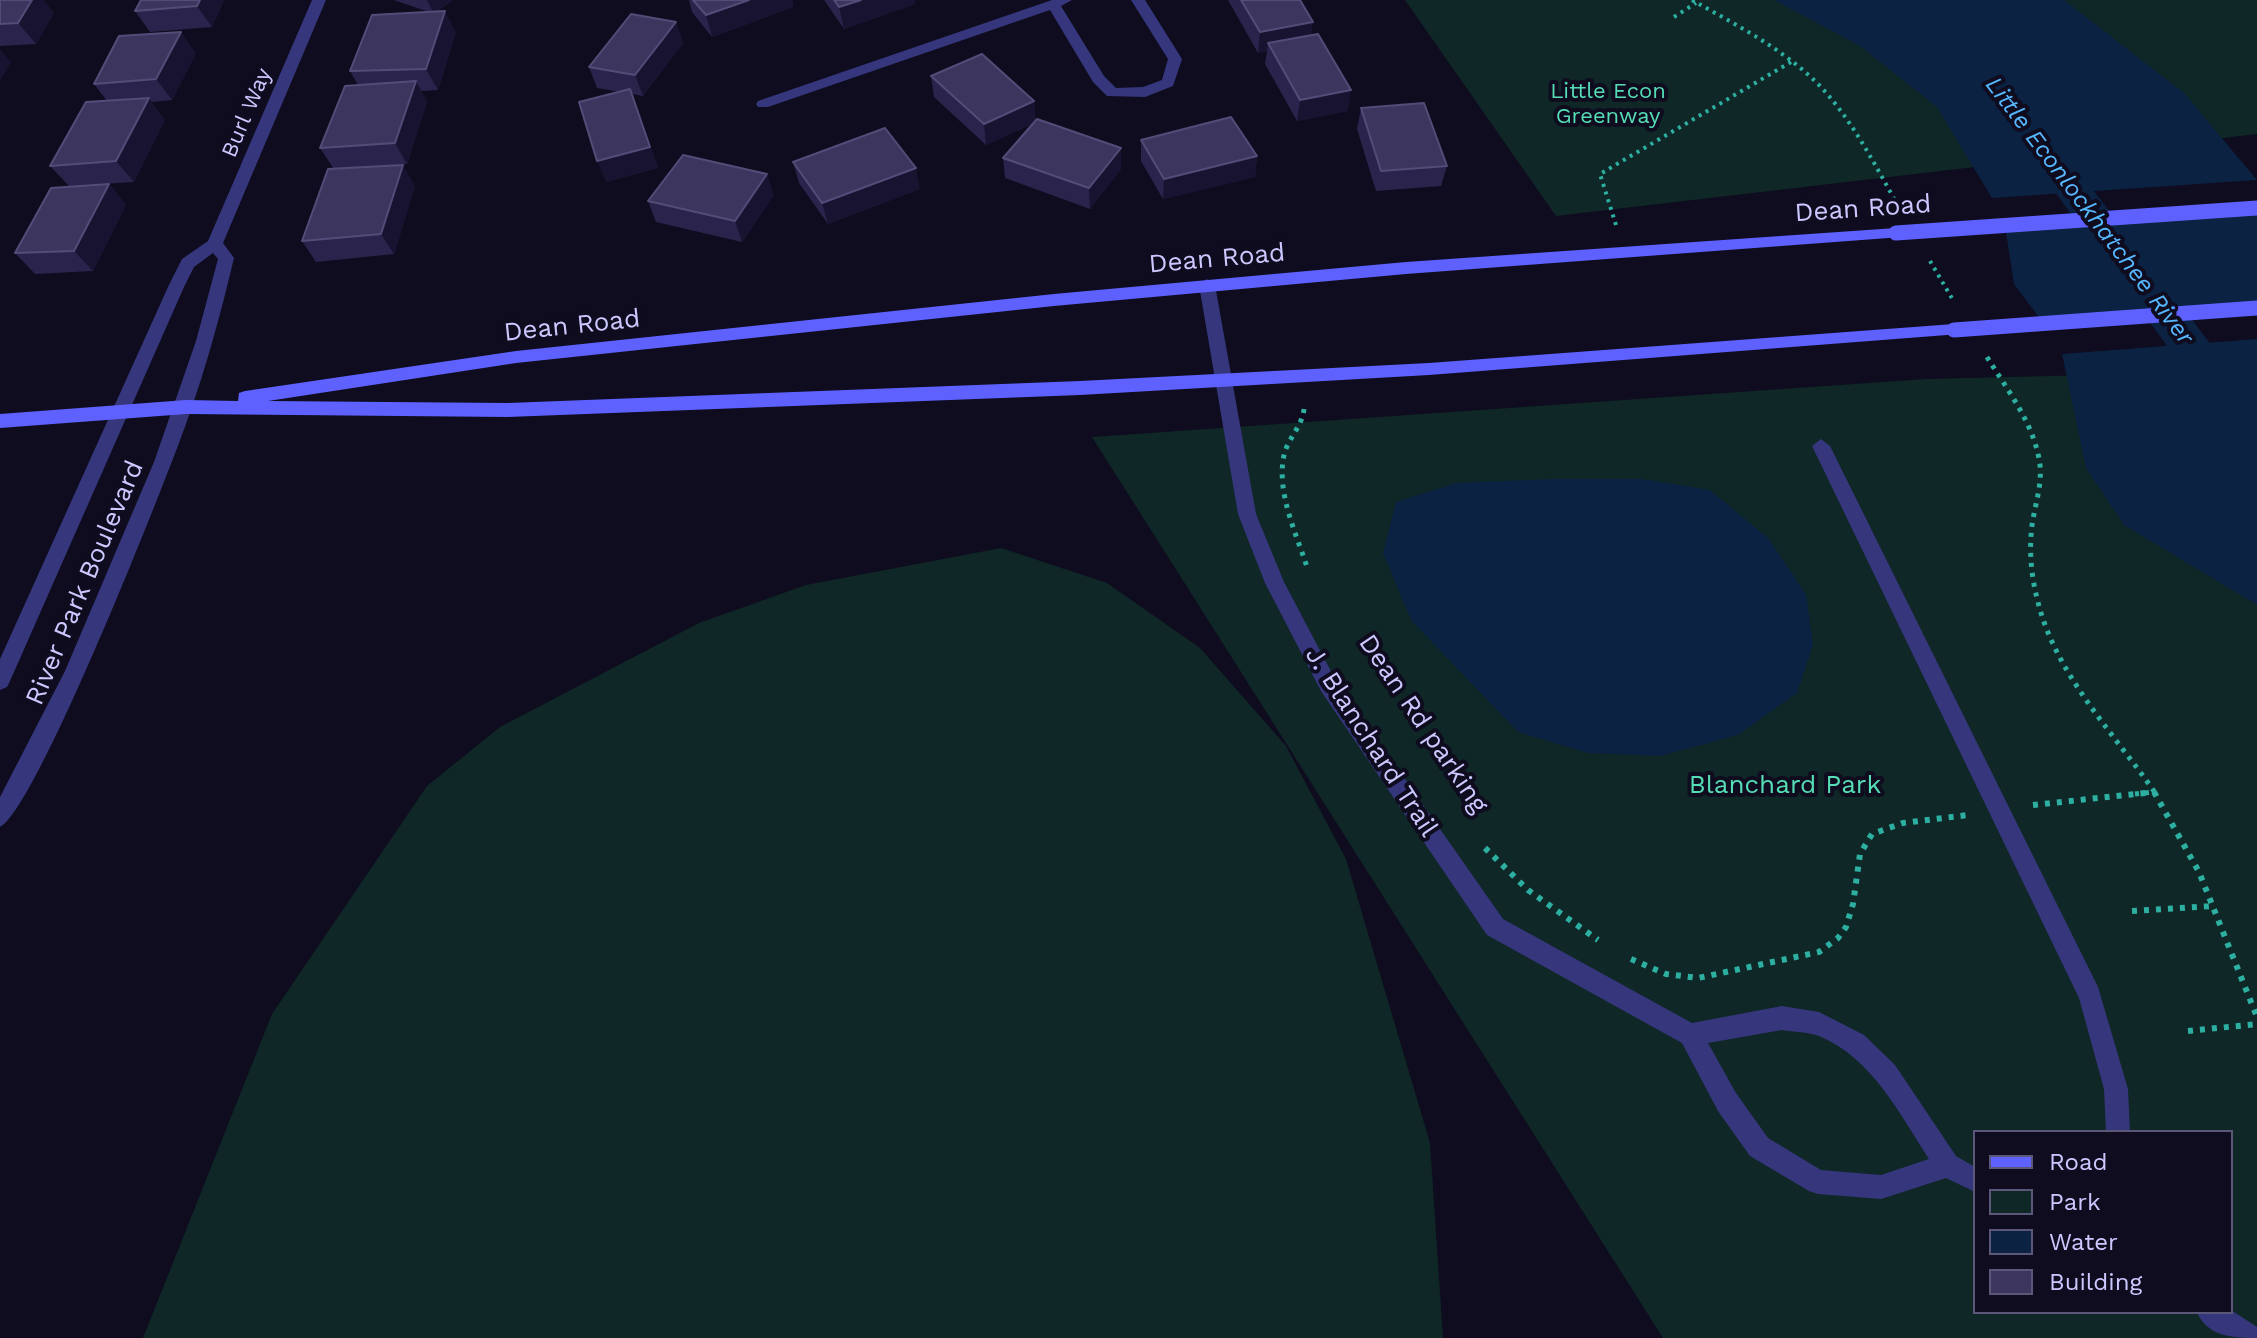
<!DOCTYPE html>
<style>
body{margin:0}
#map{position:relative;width:2257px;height:1338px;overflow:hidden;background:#0e0c1e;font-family:"Work Sans",sans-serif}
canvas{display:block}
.legend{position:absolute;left:1973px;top:1130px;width:260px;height:184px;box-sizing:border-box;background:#0e0c1e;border:2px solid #5a5778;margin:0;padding:10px 14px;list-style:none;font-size:24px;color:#ccc8ff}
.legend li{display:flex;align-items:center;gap:16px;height:40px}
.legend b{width:40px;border:2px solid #5a5778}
</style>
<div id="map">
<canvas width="2257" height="1338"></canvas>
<ul class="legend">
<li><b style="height:10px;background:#5f61ff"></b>Road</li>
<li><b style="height:22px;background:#0f2726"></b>Park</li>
<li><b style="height:22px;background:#0b2242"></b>Water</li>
<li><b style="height:22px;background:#3c365f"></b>Building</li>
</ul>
</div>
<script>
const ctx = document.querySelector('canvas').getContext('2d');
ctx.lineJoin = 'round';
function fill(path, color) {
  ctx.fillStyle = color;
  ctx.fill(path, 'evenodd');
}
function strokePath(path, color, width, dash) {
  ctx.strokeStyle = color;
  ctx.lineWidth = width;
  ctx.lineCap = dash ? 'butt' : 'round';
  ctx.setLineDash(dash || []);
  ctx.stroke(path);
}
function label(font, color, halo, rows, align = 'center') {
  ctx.font = font + ' "Work Sans",sans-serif';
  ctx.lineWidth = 8;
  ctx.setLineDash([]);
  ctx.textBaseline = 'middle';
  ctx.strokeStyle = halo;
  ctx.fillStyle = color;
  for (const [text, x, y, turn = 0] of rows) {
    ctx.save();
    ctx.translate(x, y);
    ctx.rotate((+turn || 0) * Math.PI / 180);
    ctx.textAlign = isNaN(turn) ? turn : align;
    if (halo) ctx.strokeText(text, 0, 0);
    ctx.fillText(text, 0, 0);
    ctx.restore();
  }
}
fill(new Path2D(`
 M 1405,0 L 2257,0 L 2257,134 L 1556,216 Z
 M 2257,371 L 2257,1338 L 1663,1338 L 1092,437 L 1926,379 ZM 1975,1132 L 2231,1132 L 2231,1312 L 1975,1312 Z
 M 1001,548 L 1107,583 L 1200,648 L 1286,746 L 1346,859 L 1430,1143 L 1443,1338 L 143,1338 L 272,1014 L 427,786 L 500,727 L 699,623 L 806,585 Z`), '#0f2726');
fill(new Path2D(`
 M 1774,0 L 2064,0 L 2184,93 L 2257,180 L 1992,198 L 1937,107 L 1860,46 Z
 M 2257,208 L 2257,308 L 2044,324 L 2014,284 L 2005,226 Z
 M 2257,339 L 2257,605 L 2124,525 L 2086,468 L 2062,354 Z
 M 1555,479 L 1642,479 L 1710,490 L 1768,538 L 1806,594 L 1813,645 L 1797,693 L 1738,735 L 1660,756 L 1588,753 L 1518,732 L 1411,620 L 1383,553 L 1396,502 L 1456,483 Z`), '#0b2242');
fill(new Path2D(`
 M 2036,128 L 2049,132 L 2257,405 L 2257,454 L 2242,449 L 2023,148 L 2018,140 L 2023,132 Z`), '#0b2242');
strokePath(new Path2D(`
 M 1692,0 C 1736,25 1784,49 1820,86 C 1852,120 1874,163 1897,204
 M 1674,17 L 1696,3
 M 1616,225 L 1600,174 L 1791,62
 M 1930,261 L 1953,300`), '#2dafa2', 4, [3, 5]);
strokePath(new Path2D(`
 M 1987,357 C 2008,391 2035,425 2040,465 C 2042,486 2035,505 2032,525 C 2029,549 2031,575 2037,598 C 2054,673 2113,732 2156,794
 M 1304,409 C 1302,427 1288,438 1284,455 C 1276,492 1296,533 1307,567
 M 2135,794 L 2154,792`), '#2dafa2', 5, [4, 6]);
strokePath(new Path2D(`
 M 2154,792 L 2199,872 L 2257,1017
 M 2033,805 L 2154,792
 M 1485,848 L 1528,890 L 1598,940
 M 2132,911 L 2212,906
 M 1631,959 L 1666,974 L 1698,978 L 1819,952 L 1838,938 L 1846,927 L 1853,904 L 1860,854 L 1872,834 L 1903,823 L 1968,815
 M 2188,1031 L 2257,1024`), '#2dafa2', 6, [5, 7]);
fill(new Path2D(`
 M 1821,439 L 1830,446 L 2098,987 L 2128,1089 L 2130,1132 L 2106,1132 L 2104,1089 L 2079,998 L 1812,446 Z`), '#36367d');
fill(new Path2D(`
 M 312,0 L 326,0 L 223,243 L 234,258 C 221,313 206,368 187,421 C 168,476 35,813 0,827 L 0,797 L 65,671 L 154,462 L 196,341 L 218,259 L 213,253 L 194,267 L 184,287 L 10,681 L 7,687 L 0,690 L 0,659 L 168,287 L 182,259 L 208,241 Z
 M 1052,0 L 1072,0 L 1061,6 L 1104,76 L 1116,88 L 1143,87 L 1162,80 L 1168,59 L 1131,0 L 1145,0 L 1182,59 L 1173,86 L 1145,97 L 1107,96 L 1093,82 L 1050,10 L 768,107 L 758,107 L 756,104 L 758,101 Z
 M 1207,279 L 1215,285 L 1256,514 L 1284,582 L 1335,679 L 1503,919 L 1692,1023 L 1782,1006 L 1819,1012 L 1864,1035 L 1895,1065 L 1956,1156 L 1975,1167 L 1975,1192 L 1946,1178 L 1881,1199 L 1818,1194 L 1809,1191 L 1750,1156 L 1718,1111 L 1682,1043 L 1487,935 L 1321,691 L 1265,583 L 1238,514 L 1199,285 ZM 1782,1030 C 1794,1032 1808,1032 1819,1036 C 1872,1058 1899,1113 1929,1159 L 1881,1175 L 1821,1170 L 1768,1138 L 1736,1093 L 1708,1043 Z
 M 2231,1310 L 2257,1327 L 2257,1338 C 2234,1338 2207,1337 2197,1312 Z`), '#36367d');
fill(new Path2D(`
 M 1896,228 L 1904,233 L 1902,237 L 1406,274 L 1054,306 L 516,363 L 268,401 L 508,403 L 1080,381 L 1429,363 L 1954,324 L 1960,326 L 1962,330 L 1960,334 L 1429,375 L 1080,395 L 508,417 L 186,414 L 0,428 L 0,414 L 186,400 L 238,401 L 239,393 L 245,391 L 516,351 L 1054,294 L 1406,262 Z`), '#5f61ff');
strokePath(new Path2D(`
 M 1896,233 L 2257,208
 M 1954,330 L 2257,308`), '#5f61ff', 15);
fill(new Path2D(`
 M 0,0 L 54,13 L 36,44 L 0,46 Z
 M 141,0 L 224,0 L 212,27 L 150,32 L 135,11 Z
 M 394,0 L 452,0 L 437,12 L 456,32 L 438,90 L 421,91 L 427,102 L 407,164 L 378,166 L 415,186 L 394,254 L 316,262 L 302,241 L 334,169 L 320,148 L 358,85 L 350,71 L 429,12 Z
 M 689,0 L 792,0 L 793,7 L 712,37 L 692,12 Z
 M 824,0 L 915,0 L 915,4 L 844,29 Z
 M 1228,0 L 1300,0 L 1312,35 L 1348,111 L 1297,121 L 1265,64 L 1267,51 L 1258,53 Z
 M 676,22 L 683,43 L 643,96 L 632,94 L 658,168 L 606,182 L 620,92 L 597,88 L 589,67 Z
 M 196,53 L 172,100 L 151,102 L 165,120 L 134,182 L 69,186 L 50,166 L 107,101 L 94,84 Z
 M 931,76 L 1034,101 L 1035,121 L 1121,148 L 1121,169 L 1090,209 L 1005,178 L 1003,158 L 1034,123 L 986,145 L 934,97 Z
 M 1361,108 L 1447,166 L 1441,186 L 1376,191 L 1357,129 Z
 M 1141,140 L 1257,156 L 1255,177 L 1163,199 L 1141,161 Z
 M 793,162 L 920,189 L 828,224 L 799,183 Z
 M 109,184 L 126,205 L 93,271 L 35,274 L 15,253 Z
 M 774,195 L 742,242 L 656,222 L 648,201 Z`), '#2a244c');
fill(new Path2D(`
 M 32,0 L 44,0 L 54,13 L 36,44 L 18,23 Z
 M 200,0 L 224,0 L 212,27 L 197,6 Z
 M 427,0 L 452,0 L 434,14 Z
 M 749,0 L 792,0 L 793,7 L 712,37 L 706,15 Z
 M 861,0 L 915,0 L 915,4 L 844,29 L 839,7 Z
 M 445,11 L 456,32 L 438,90 L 426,69 Z
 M 676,22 L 683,43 L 643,96 L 635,75 Z
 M 1313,22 L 1310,43 L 1268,43 L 1267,51 L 1258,53 L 1260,32 Z
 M 181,32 L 196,53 L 172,100 L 156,79 Z
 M 0,49 L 11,62 L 0,81 Z
 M 416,81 L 427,102 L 407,164 L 395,143 Z
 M 630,89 L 658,168 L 606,182 L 597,161 Z
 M 1351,90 L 1348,111 L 1297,121 L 1300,100 Z
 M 149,98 L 165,120 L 134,182 L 116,161 Z
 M 1034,101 L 1035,122 L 986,145 L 984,124 Z
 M 1121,148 L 1121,169 L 1090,209 L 1089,188 Z
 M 1257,156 L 1255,177 L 1163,199 L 1164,179 Z
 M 403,165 L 415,186 L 394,254 L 381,234 Z
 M 916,168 L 920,189 L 828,224 L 822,203 Z
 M 767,174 L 774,195 L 742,242 L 735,221 Z
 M 109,184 L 126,205 L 93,271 L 74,251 Z`), '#181331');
const building = new Path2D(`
 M 0,0 L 32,0 L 18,23 L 0,24 Z
 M 141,0 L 200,0 L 197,6 L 135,11 Z
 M 693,0 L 749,0 L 706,15 Z
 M 834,0 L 861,0 L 839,7 Z
 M 1241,0 L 1300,0 L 1313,22 L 1260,32 Z
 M 445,11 L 426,69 L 350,71 L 372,15 Z
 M 631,14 L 676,22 L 635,75 L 589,67 Z
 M 181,32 L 156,79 L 94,84 L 119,36 Z
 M 1318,34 L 1351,90 L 1300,100 L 1268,43 Z
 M 982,54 L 1034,101 L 984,124 L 931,76 Z
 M 416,81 L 395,143 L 320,148 L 345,86 Z
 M 630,89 L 650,147 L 597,161 L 579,102 Z
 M 149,98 L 116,161 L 50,166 L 86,102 Z
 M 1424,103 L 1447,166 L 1381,171 L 1361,108 Z
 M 1231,117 L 1257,156 L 1164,179 L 1141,140 Z
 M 1037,119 L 1121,148 L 1089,188 L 1003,158 Z
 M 885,128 L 916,168 L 822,203 L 793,162 Z
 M 683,155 L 767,174 L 735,221 L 648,201 Z
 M 403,165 L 381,234 L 302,241 L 328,169 Z
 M 109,184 L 74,251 L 15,253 L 51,188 Z`);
fill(building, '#3c365f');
strokePath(building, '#524d78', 2);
label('22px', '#55deb6', '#0e0c1e', [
 ["Little Econ",1608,92],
 ["Greenway",1608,117]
]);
label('22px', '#ccc8ff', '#0e0c1e', [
 ["Burl Way",247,113,-67]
]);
label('italic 24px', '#56b7ff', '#0e0c1e', [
 ["Little Econlockhatchee River",2089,211,53]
]);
label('26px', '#ccc8ff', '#0e0c1e', [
 ["Dean Road",1863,209,-4],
 ["Dean Road",1217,259,-5],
 ["Dean Road",572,326,-6],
 ["River Park Boulevard",85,583,-67],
 ["Dean Rd parking",1423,724,56],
 ["J. Blanchard Trail",1371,742,57]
]);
label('26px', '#55deb6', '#0e0c1e', [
 ["Blanchard Park",1785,785]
]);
</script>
